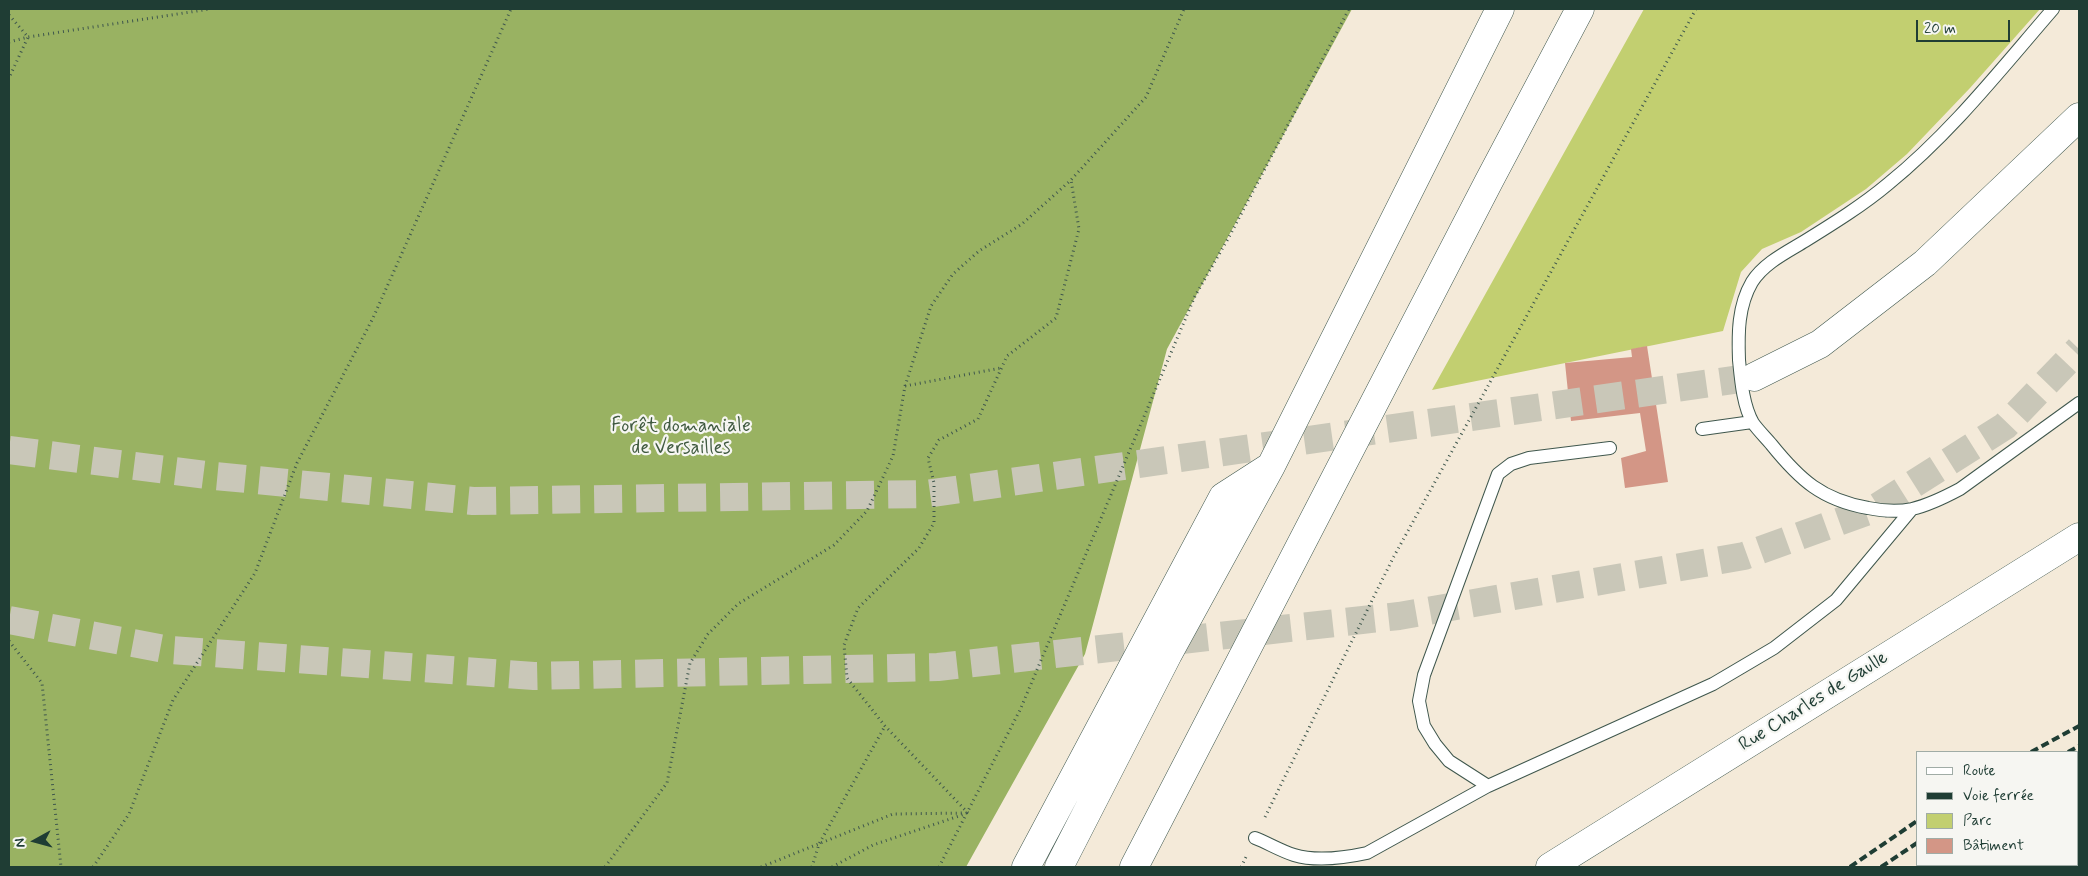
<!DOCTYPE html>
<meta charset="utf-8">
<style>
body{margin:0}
#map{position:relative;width:2088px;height:876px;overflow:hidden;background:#f4ead9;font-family:Mynerve,sans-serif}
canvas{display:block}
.frame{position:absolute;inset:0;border:10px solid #1f3d34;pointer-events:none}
.legend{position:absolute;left:1916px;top:751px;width:162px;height:115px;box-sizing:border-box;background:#f6f6f2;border:1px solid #a0aca6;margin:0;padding:6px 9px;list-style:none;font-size:15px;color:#1f3d34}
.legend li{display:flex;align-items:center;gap:10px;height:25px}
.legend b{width:25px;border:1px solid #a0aca6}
.north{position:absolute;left:10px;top:816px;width:50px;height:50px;-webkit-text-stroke:4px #f6f6f2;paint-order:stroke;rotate:263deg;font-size:14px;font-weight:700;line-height:20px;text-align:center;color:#1f3d34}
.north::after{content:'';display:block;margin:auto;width:18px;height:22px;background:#1f3d34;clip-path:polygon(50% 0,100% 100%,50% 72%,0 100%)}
.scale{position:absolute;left:1916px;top:20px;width:94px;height:22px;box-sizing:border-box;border:2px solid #1f3d34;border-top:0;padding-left:6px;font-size:15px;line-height:18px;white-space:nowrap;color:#1f3d34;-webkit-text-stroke:4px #f6f6f2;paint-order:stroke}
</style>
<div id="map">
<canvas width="2088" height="876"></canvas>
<div class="frame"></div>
<ul class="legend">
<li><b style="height:6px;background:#fff"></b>Route</li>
<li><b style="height:6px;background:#1f3d34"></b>Voie ferrée</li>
<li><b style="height:14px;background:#c2cf70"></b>Parc</li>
<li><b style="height:14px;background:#d39686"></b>Bâtiment</li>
</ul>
<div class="north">N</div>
<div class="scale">20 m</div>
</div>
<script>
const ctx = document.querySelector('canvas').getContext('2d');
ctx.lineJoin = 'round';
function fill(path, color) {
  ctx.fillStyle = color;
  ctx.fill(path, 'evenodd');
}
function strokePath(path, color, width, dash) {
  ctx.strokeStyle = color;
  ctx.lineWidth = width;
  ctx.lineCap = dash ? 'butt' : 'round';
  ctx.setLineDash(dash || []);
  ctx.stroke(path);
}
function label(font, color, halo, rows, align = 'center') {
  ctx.font = font + ' Mynerve,sans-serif';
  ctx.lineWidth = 4.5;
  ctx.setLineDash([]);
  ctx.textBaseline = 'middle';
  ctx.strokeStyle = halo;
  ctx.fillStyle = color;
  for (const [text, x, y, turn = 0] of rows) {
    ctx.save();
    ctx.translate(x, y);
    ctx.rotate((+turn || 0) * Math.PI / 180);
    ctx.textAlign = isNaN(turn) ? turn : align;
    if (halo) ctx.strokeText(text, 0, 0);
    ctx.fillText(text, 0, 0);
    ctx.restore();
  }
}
fill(new Path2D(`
 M 1644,9 L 2040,9 L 1970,88 L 1907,154 L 1866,189 L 1801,232 L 1762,249 L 1741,272 L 1723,331 L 1432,390 Z`), '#c2cf70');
fill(new Path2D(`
 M 9,9 L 1352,9 L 1167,349 L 1085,654 L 966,867 L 9,867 Z`), '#99b262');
fill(new Path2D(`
 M 1647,346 L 1668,482 L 1625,488 L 1621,458 L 1646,451 L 1640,413 L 1571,421 L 1565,363 L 1632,357 L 1631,349 Z`), '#d39686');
strokePath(new Path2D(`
 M 9,450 L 215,476 L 473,501 L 926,494 L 1754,377
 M 9,620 L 170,650 L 534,676 L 938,667 L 1399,616 L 1744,556 L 1874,509 L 2005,426 L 2079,349`), '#c9c7b8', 28, [28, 14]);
const service = new Path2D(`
 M 2053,9 C 2001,69 1951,133 1888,184 C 1863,205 1834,223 1805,241 C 1787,252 1764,263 1752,282 C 1738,306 1738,333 1739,360 C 1741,380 1743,406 1753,423 C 1758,430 1765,437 1771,444 C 1800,480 1822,500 1868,508 C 1883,511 1898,512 1912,509 C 1929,505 1945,497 1960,489 L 2079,403
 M 1702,429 L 1752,422
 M 1610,448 L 1529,458 L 1511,464 L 1498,474 L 1424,675 L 1419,701 L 1424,726 L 1435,744 L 1449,761 L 1488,786 L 1713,684 L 1774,648 L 1836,600 L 1912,509
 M 1255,838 C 1268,843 1281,851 1294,855 C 1317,862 1344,858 1367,853 L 1488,786`);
const secondary = new Path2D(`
 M 1550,867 L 2079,537`);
const trunk = new Path2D(`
 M 1026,867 L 1223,497 L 1268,468
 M 1059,867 L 1168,654 L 1271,466 L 1500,9
 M 1134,867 L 1489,181 L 1580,9`);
const motorway = new Path2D(`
 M 1754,377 L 1820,344 L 1925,263 L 2079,117`);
strokePath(service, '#3f574d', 14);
strokePath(secondary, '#3f574d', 29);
strokePath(trunk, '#3f574d', 29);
strokePath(motorway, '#3f574d', 29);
strokePath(new Path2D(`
 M 9,15 L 28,37 L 9,78
 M 9,42 L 28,37 L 210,9
 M 905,386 L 1001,368
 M 9,641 L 42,683 L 61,867
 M 968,813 L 885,726 L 847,678 L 844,645 L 858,608 L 919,548 L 934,523 L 934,483 L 928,458 L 939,440 L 978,419 L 1007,356 L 1056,318 L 1079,229 L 1071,180
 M 1265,817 L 1393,558 L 1696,9
 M 93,867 L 129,814 L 173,700 L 255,573 L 297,463 L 373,318 L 511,9
 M 605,867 L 667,783 L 690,663 L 708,634 L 738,604 L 834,545 L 867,511 L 893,456 L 905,386 L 931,306 L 953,274 L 979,251 L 1022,224 L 1071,180 L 1146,97 L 1184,9
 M 761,867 L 893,814 L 967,813
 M 812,867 L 819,844 L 885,726
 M 832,867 L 873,845 L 965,814
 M 939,867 L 1020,710 L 1195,296 L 1229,237 L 1349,9
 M 1241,867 L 1246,857`), '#3f574d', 3, [1, 4]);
strokePath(service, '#fff', 12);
strokePath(secondary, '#fff', 28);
strokePath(trunk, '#fff', 28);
strokePath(motorway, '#fff', 28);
strokePath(new Path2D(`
 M 2031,752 L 2079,726
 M 2068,752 L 2079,746
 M 1850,867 L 1917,821
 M 1881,867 L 1917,843`), '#1f3d34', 4, [8, 4]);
label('19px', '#405a40', '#f6f6f2', [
 ["Forêt domaniale",681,427],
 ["de Versailles",681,449]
]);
label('19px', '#1f3d34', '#f6f6f2', [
 ["Rue Charles de Gaulle",1814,702,-32]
]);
</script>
